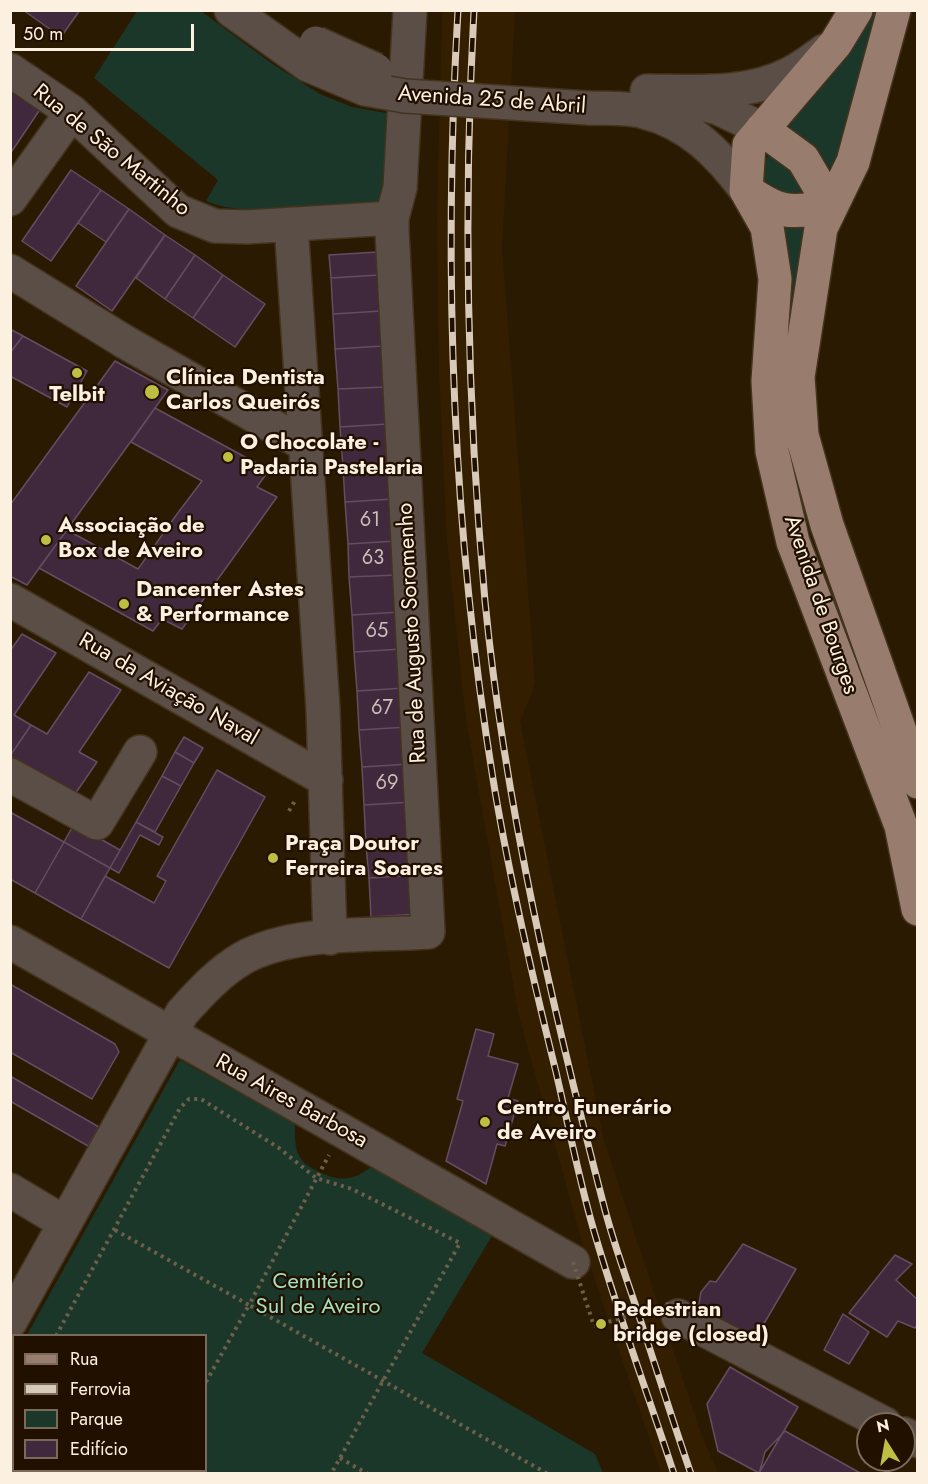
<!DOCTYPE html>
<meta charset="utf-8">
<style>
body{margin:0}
#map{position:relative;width:928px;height:1484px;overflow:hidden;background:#2b1a02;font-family:Jost,sans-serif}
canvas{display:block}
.frame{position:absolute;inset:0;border:12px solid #fcf0e1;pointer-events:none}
.legend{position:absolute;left:12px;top:1334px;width:195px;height:138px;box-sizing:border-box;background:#211000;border:2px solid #796a5a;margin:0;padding:8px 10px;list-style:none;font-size:18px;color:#fcf0e1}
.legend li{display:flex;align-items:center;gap:12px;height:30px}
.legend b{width:30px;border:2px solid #796a5a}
.north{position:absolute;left:856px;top:1412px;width:60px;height:60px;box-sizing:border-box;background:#211000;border:2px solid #796a5a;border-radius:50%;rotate:349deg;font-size:16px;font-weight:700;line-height:24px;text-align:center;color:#fcf0e1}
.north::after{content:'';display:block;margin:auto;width:21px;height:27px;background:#bebf42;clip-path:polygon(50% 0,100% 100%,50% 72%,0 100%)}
.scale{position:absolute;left:12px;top:24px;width:182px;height:27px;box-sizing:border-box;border:3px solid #fcf0e1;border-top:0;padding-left:8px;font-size:18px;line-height:21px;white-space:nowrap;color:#fcf0e1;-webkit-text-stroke:4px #211000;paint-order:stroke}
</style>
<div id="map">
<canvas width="928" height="1484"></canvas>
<div class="frame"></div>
<ul class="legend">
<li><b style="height:8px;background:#987d6f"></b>Rua</li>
<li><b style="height:8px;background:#d7cab9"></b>Ferrovia</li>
<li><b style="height:16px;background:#1a3729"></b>Parque</li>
<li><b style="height:16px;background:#40293c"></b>Edifício</li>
</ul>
<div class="north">N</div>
<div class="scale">50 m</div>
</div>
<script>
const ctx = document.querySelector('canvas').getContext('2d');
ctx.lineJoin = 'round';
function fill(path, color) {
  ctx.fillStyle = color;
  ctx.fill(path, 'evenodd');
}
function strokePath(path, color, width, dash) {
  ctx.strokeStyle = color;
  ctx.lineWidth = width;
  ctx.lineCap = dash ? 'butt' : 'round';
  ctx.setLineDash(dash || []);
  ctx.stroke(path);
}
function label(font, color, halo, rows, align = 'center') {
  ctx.font = font + ' Jost,sans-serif';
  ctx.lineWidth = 4.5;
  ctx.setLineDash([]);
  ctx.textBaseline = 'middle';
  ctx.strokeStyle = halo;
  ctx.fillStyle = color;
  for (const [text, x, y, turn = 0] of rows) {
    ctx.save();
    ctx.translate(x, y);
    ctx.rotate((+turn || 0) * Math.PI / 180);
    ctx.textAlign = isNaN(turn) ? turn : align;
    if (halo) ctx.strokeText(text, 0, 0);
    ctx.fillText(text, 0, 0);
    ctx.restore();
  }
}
fill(new Path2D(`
 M 442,11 L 515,11 L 502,247 L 535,684 L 520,722 L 604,1141 L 700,1431 L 718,1473 L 661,1473 L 582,1242 L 519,1016 L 466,720 L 447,541 L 439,372 L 437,218 Z`), '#341e00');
fill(new Path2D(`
 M 137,11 L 201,11 L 271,63 L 320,94 L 352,107 L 392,114 L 385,198 L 378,203 C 334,205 244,219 206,201 L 218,180 L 94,78 Z
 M 873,11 L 878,11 L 832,171 L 809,143 L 782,125 L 829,78 Z
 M 770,155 L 793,164 L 807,198 L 765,192 L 757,166 Z
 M 777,225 L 792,228 L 805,226 L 790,337 Z
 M 180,1060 L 295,1124 C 295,1135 294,1148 300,1157 C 304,1165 312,1168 319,1172 C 340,1182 354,1181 372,1166 L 493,1234 L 422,1353 L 595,1454 L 603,1473 L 11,1474 L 10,1364 L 13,1359 L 14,1470 L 206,1470 L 206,1336 L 27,1335 Z`), '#1a3729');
const building = new Path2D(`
 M 23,10 L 80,10 L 61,37 Z
 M 10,88 L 41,108 L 10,154 Z
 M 71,170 L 101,190 L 51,261 L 22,241 Z
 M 101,190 L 129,209 L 106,242 L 78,223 Z
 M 129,209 L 165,235 L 112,311 L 76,286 Z
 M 165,235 L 195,255 L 165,299 L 136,278 Z
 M 377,252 L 379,275 L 331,278 L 329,255 Z
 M 195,255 L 223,275 L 193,318 L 165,299 Z
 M 223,275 L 265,304 L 235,347 L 193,318 Z
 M 379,275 L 381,311 L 333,314 L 331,278 Z
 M 381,311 L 383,346 L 335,349 L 333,314 Z
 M 10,329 L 23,336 L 10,353 Z
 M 23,336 L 87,371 L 67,407 L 10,376 L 10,353 Z
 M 383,346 L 386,387 L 338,389 L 335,349 Z
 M 115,361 L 168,390 L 27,585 L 10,576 L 10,505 Z
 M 386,387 L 388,424 L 340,427 L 338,389 Z
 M 155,408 L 269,470 L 257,487 L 277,497 L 182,629 L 162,619 L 153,631 L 39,568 L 67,530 L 138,569 L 177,514 L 202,481 L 131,442 Z
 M 388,424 L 391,463 L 343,467 L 340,427 Z
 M 391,463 L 393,499 L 345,502 L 343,467 Z
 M 393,499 L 396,541 L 348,544 L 345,502 Z
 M 396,541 L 398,575 L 349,577 L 348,544 Z
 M 398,575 L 400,612 L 352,615 L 349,577 Z
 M 400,612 L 402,649 L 354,652 L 352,615 Z
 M 22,634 L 56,653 L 14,715 L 31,725 L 10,756 L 10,651 Z
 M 402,649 L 405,688 L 357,691 L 354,652 Z
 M 89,672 L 121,690 L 79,752 L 97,762 L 75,794 L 10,756 L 31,725 L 47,734 Z
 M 405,688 L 408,727 L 359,730 L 357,691 Z
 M 408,727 L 410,764 L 362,767 L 359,730 Z
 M 184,737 L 203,748 L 194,763 L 175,752 Z
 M 175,752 L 194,763 L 181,786 L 162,776 Z
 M 410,764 L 412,802 L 364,805 L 362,767 Z
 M 217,770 L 265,797 L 169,968 L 81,919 L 105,876 L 154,903 L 166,881 L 157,876 Z
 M 162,776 L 181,786 L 155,832 L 136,822 Z
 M 412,802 L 415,841 L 366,845 L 364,805 Z
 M 10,812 L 64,842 L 35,893 L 10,879 Z
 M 136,822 L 163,837 L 159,845 L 140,835 L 119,873 L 110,868 Z
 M 74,824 L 120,850 L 110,868 L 64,842 Z
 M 415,841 L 417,875 L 369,878 L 366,845 Z
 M 64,842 L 110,868 L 81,919 L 35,893 Z
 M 417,875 L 419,914 L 371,917 L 369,878 Z
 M 10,984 L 115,1044 L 119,1052 L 92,1099 L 10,1052 Z
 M 476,1029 L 494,1034 L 488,1056 L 518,1064 L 508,1098 L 518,1101 L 505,1146 L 497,1144 L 486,1184 L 446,1161 L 463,1101 L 457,1099 Z
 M 10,1076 L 99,1127 L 88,1146 L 10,1101 Z
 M 743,1244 L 796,1269 L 755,1339 L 698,1309 L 701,1292 L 710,1281 L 716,1282 Z
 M 895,1255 L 912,1264 L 896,1280 L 918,1300 L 918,1323 L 915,1328 L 898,1321 L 887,1337 L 849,1313 Z
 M 843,1314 L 869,1332 L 849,1364 L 824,1350 Z
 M 730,1367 L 798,1407 L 759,1473 L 718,1451 L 707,1404 Z
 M 785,1431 L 862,1474 L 759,1474 L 765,1452 Z
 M 142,1470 L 167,1470 L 165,1474 L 141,1474 Z`);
fill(building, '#40293c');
strokePath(building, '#664c61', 1.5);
const minor = new Path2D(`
 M 231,10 L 308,65
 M 10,70 L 72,112 L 178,211 L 215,226 L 247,227 L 392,218
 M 647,91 C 693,91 747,96 789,74 C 802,68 813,59 824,51
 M 682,100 L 718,108 L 762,129
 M 588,108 C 606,109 627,107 644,112 C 689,123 719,154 746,190
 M 10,199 L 72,112
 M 291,224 L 323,709 L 330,938
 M 10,271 L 125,342 L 304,444
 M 10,600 L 326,780
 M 10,775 L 97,823 L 140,752
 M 10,942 L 573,1262
 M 10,1190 L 65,1223
 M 678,1316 L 885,1424
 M 10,1322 L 182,1013 C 200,993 219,972 243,958 C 293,930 372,936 428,932 L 392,231 L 392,218 L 400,188 L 410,10
 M 904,1434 L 918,1441`);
const major = new Path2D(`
 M 894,10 L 853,162 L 821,228 L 798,377 L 802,435 L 827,525 L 918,782
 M 762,129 L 803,159 L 830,205
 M 746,190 L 767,227 L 775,279 L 768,381 L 772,451 L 793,542 L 901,826 L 918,909
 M 746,190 L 749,145 L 836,43 L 856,10
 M 746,190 C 778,213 792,215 830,205`);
strokePath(minor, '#44341d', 36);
strokePath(major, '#44341d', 36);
strokePath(new Path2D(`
 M 289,811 L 296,799
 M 115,1230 L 249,1305 L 329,1155
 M 56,1336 L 180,1108 L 189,1099 L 201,1099 L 279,1148 L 316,1178 L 352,1189 L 460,1243 L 331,1474
 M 206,1382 L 249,1305 L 548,1474
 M 340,1458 L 368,1474
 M 187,1470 L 193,1474`), '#6e5f4a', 4, [3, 4.5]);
strokePath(minor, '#5b4e47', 33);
strokePath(major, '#987d6f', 33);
const rail = new Path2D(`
 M 458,10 C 443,266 452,526 493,779 C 509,877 532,975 556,1072 C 567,1120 577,1169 590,1217 C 614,1304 646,1388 674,1474
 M 474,10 C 463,208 467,404 485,601 C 505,806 553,1011 605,1210 C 614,1244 626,1277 637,1310 C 655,1364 672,1419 691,1474`);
strokePath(rail, '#d7cab9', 7);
strokePath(rail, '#211000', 4.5, [14]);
const minorBridge = new Path2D(`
 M 316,43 L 376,70
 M 308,65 L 365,89 L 405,96 L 588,108`);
strokePath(minorBridge, '#44341d', 36, []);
strokePath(new Path2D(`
 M 573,1262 L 594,1326 L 672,1303 L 678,1316`), '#6e5f4a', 4, [3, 4.5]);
strokePath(minorBridge, '#5b4e47', 33);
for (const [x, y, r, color] of [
 [77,373,6,"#bebf42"],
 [152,392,8,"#bebf42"],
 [228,457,6,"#bebf42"],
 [46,540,6,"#bebf42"],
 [124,604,6,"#bebf42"],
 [273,858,6,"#bebf42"],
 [485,1122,6,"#bebf42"],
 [601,1324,6,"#bebf42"]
]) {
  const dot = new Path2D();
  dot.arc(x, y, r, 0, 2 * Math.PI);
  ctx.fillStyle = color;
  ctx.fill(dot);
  strokePath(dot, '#211000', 2);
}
label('20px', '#cdbeb8', null, [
 ["61",370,521],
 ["63",373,559],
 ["65",377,632],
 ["67",382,709],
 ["69",387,784]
]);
label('22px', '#fcf0e1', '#211000', [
 ["Avenida 25 de Abril",492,101,4],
 ["Rua de São Martinho",111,151,39],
 ["Avenida de Bourges",820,605,71],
 ["Rua de Augusto Soromenho",413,633,-93],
 ["Rua da Aviação Naval",168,690,30],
 ["Rua Aires Barbosa",291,1102,29]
]);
label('bold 22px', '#fcf0e1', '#211000', [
 ["Clínica Dentista",166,379],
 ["Carlos Queirós",166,404],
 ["Telbit",77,396,"center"],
 ["O Chocolate -",240,444],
 ["Padaria Pastelaria",240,469],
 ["Associação de",58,527],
 ["Box de Aveiro",58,552],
 ["Dancenter Astes",136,591],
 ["& Performance",136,616],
 ["Praça Doutor",285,845],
 ["Ferreira Soares",285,870],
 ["Centro Funerário",497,1109],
 ["de Aveiro",497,1134],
 ["Pedestrian",613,1311],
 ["bridge (closed)",613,1336]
], 'left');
label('22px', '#a3e0c0', '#211000', [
 ["Cemitério",318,1283],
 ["Sul de Aveiro",318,1308]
]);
</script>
